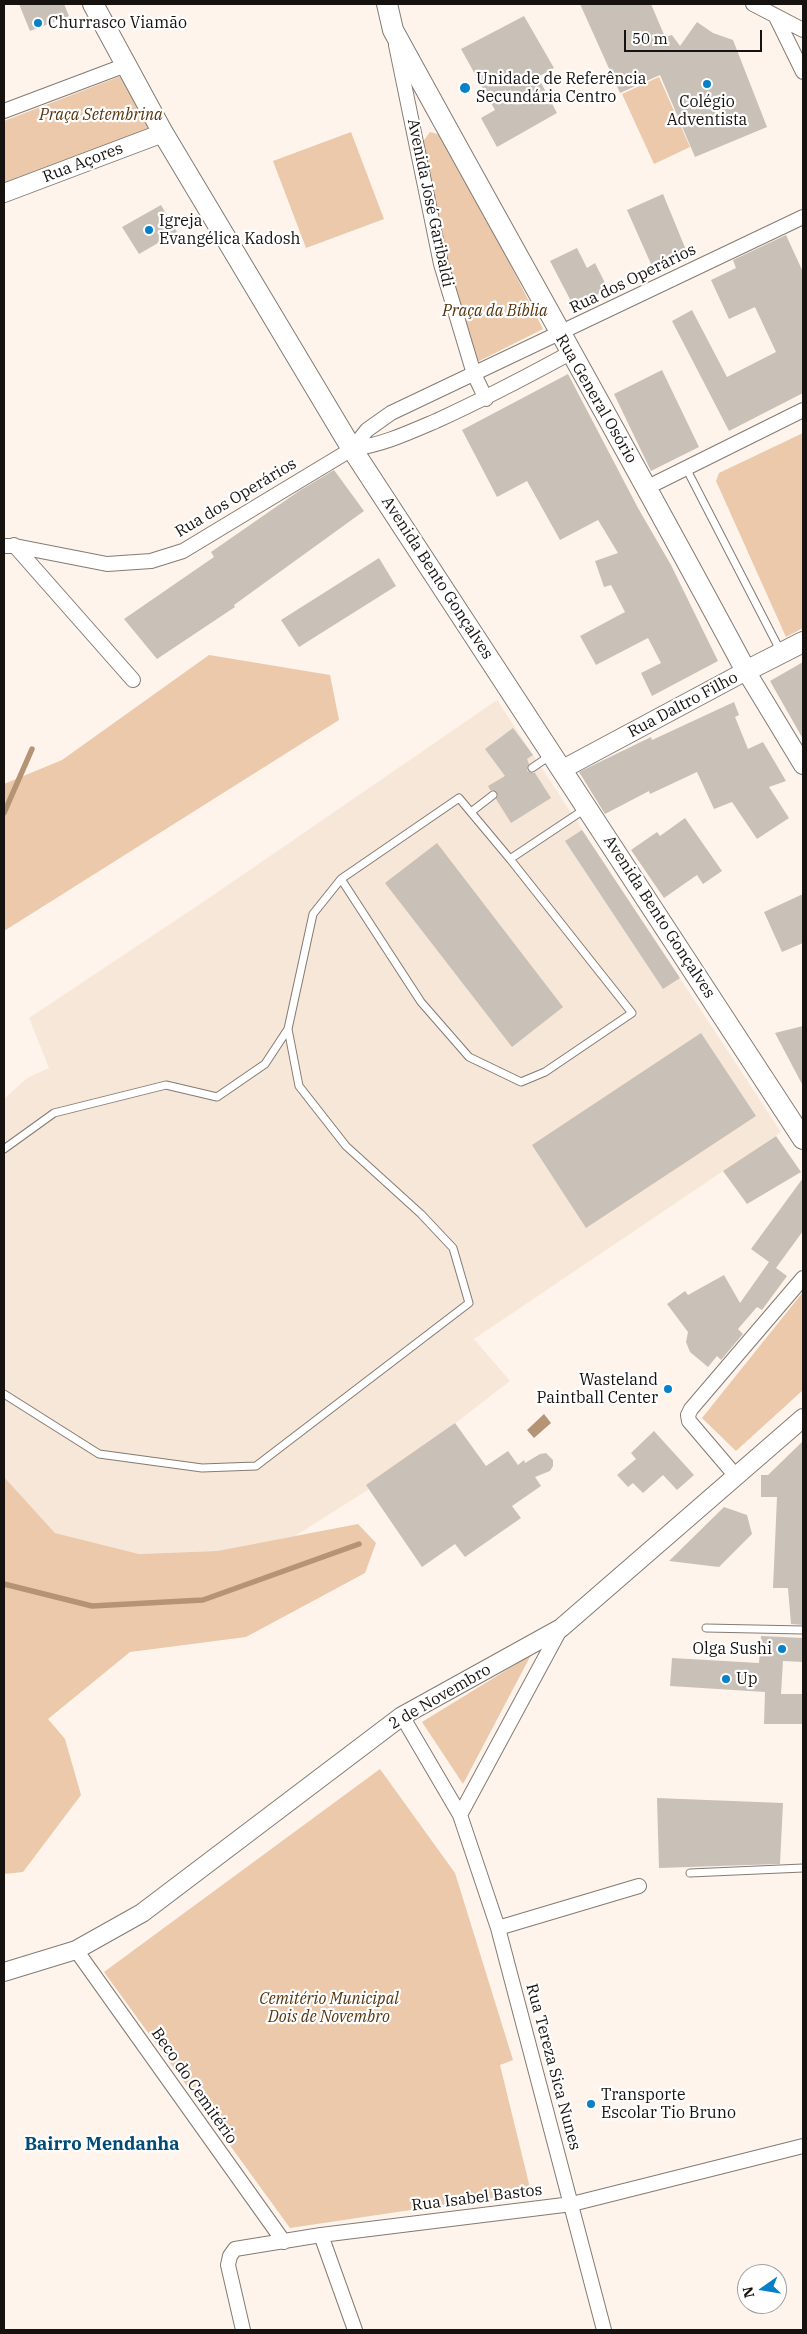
<!DOCTYPE html>
<meta charset="utf-8">
<style>
body{margin:0}
#map{position:relative;width:807px;height:2334px;overflow:hidden;background:#fef4ec;font-family:"IBM Plex Serif",serif}
canvas{display:block}
.frame{position:absolute;inset:0;border:5px solid #161210;pointer-events:none}
.north{position:absolute;left:737px;top:2264px;width:50px;height:50px;box-sizing:border-box;background:#fff;border:1px solid #a2a09f;border-radius:50%;rotate:257deg;font-size:14px;font-weight:700;line-height:20px;text-align:center;color:#161210}
.north::after{content:'';display:block;margin:auto;width:18px;height:22px;background:#0581c9;clip-path:polygon(50% 0,100% 100%,50% 72%,0 100%)}
.scale{position:absolute;left:624px;top:30px;width:138px;height:22px;box-sizing:border-box;border:2px solid #161210;border-top:0;padding-left:6px;font-size:15px;line-height:18px;white-space:nowrap;color:#161210;-webkit-text-stroke:4px #fff;paint-order:stroke}
</style>
<div id="map">
<canvas width="807" height="2334"></canvas>
<div class="frame"></div>
<div class="north">N</div>
<div class="scale">50 m</div>
</div>
<script>
const ctx = document.querySelector('canvas').getContext('2d');
ctx.lineJoin = 'round';
function fill(path, color) {
  ctx.fillStyle = color;
  ctx.fill(path, 'evenodd');
}
function strokePath(path, color, width, dash) {
  ctx.strokeStyle = color;
  ctx.lineWidth = width;
  ctx.lineCap = dash ? 'butt' : 'round';
  ctx.setLineDash(dash || []);
  ctx.stroke(path);
}
function label(font, color, halo, rows, align = 'center') {
  ctx.font = font + ' "IBM Plex Serif",serif';
  ctx.lineWidth = 4.5;
  ctx.setLineDash([]);
  ctx.textBaseline = 'middle';
  ctx.strokeStyle = halo;
  ctx.fillStyle = color;
  for (const [text, x, y, turn = 0] of rows) {
    ctx.save();
    ctx.translate(x, y);
    ctx.rotate((+turn || 0) * Math.PI / 180);
    ctx.textAlign = isNaN(turn) ? turn : align;
    if (halo) ctx.strokeText(text, 0, 0);
    ctx.fillText(text, 0, 0);
    ctx.restore();
  }
}
fill(new Path2D(`
 M 497,700 L 781,1132 L 474,1339 L 510,1381 L 374,1486 L 295,1536 L 217,1551 L 139,1554 L 55,1533 L 4,1477 L 4,1099 L 27,1078 L 49,1068 L 29,1018 L 209,898 Z`), '#f7e7d9');
fill(new Path2D(`
 M 121,76 L 151,128 L 4,183 L 4,121 Z
 M 659,77 L 690,147 L 654,164 L 622,94 Z
 M 351,132 L 384,219 L 306,248 L 273,161 Z
 M 430,132 L 445,136 L 543,329 L 473,364 L 446,267 L 422,143 Z
 M 803,433 L 803,628 L 786,637 L 716,481 L 719,473 Z
 M 209,655 L 330,675 L 339,720 L 4,931 L 4,784 L 62,760 Z
 M 803,1292 L 803,1390 L 736,1451 L 702,1418 Z
 M 4,1477 L 55,1533 L 139,1554 L 217,1551 L 358,1524 L 376,1543 L 365,1573 L 246,1637 L 130,1652 L 48,1719 L 65,1739 L 81,1795 L 23,1872 L 4,1874 Z
 M 531,1655 L 463,1784 L 422,1722 Z
 M 380,1769 L 455,1873 L 513,2060 L 500,2065 L 531,2192 L 290,2228 L 104,1972 Z`), '#ebc9aa');
fill(new Path2D(`
 M 544,1414 L 551,1423 L 534,1438 L 527,1430 Z`), '#b59475');
strokePath(new Path2D(`
 M 4,813 L 32,749
 M 4,1584 L 92,1606 L 203,1600 L 359,1544`), '#b59475', 5.5);
fill(new Path2D(`
 M 19,4 L 64,4 L 69,16 L 30,31 Z
 M 580,4 L 651,4 L 665,37 L 672,35 L 680,46 L 697,22 L 713,33 L 733,40 L 767,127 L 695,157 L 660,75 L 620,93 Z
 M 524,16 L 554,68 L 538,77 L 557,113 L 497,147 L 481,118 L 495,110 L 461,49 Z
 M 663,194 L 686,250 L 651,264 L 627,210 Z
 M 161,205 L 177,232 L 139,254 L 122,227 Z
 M 786,235 L 803,272 L 803,393 L 729,431 L 672,321 L 692,310 L 727,377 L 776,352 L 755,307 L 729,319 L 711,280 L 736,268 L 733,260 Z
 M 577,248 L 587,268 L 595,263 L 608,289 L 574,307 L 550,261 Z
 M 662,370 L 699,447 L 651,471 L 614,394 Z
 M 568,374 L 638,508 L 671,565 L 718,661 L 652,696 L 641,673 L 661,663 L 648,638 L 596,665 L 580,636 L 625,612 L 611,585 L 604,587 L 595,561 L 618,553 L 598,520 L 560,540 L 527,481 L 497,497 L 462,430 Z
 M 334,470 L 364,511 L 234,605 L 235,607 L 157,659 L 124,619 L 214,557 L 211,552 L 299,491 Z
 M 379,558 L 396,586 L 299,647 L 281,620 Z
 M 803,662 L 803,739 L 770,681 Z
 M 734,702 L 739,715 L 735,717 L 748,749 L 763,742 L 786,781 L 769,787 L 789,818 L 757,839 L 732,802 L 714,809 L 697,772 L 650,794 L 649,791 L 605,814 L 579,772 L 651,737 L 652,740 Z
 M 513,728 L 533,755 L 527,759 L 529,764 L 527,771 L 535,773 L 551,798 L 511,823 L 496,799 L 497,792 L 490,790 L 488,786 L 505,776 L 485,749 Z
 M 685,818 L 722,871 L 703,884 L 697,875 L 664,898 L 631,850 L 657,832 L 660,836 Z
 M 582,830 L 680,978 L 663,989 L 565,841 Z
 M 437,843 L 563,1007 L 512,1047 L 385,883 Z
 M 803,894 L 803,943 L 782,952 L 764,912 Z
 M 803,1026 L 803,1086 L 775,1033 Z
 M 701,1033 L 756,1116 L 586,1228 L 532,1145 Z
 M 776,1136 L 801,1172 L 747,1204 L 723,1171 Z
 M 803,1178 L 803,1231 L 776,1268 L 787,1276 L 762,1310 L 757,1307 L 738,1329 L 743,1334 L 721,1360 L 717,1356 L 708,1367 L 690,1352 L 686,1342 L 688,1332 L 667,1304 L 685,1291 L 688,1295 L 724,1275 L 740,1303 L 769,1262 L 751,1249 Z
 M 455,1423 L 486,1466 L 508,1451 L 518,1465 L 524,1460 L 525,1463 L 540,1454 L 546,1453 L 553,1460 L 553,1466 L 550,1471 L 535,1477 L 541,1486 L 512,1506 L 521,1518 L 465,1557 L 455,1544 L 422,1567 L 366,1485 Z
 M 654,1431 L 694,1475 L 677,1490 L 663,1475 L 643,1493 L 633,1483 L 628,1487 L 617,1475 L 636,1459 L 631,1453 Z
 M 803,1441 L 803,1625 L 791,1624 L 788,1588 L 773,1588 L 777,1497 L 761,1497 L 761,1475 L 768,1475 Z
 M 724,1507 L 747,1515 L 752,1534 L 719,1567 L 669,1561 Z
 M 761,1636 L 803,1638 L 803,1662 L 783,1661 L 781,1694 L 803,1694 L 803,1724 L 764,1724 L 765,1692 L 670,1686 L 672,1658 L 759,1663 Z
 M 657,1798 L 783,1803 L 780,1864 L 659,1868 Z`), '#c9c0b7');
const service = new Path2D(`
 M 686,468 L 781,652
 M 532,768 L 551,755
 M 471,812 L 493,795
 M 510,859 L 459,798 L 341,879 L 421,1002 L 469,1057 L 521,1082 L 545,1072 L 632,1013 L 510,859 L 585,809
 M 4,1149 L 54,1113 L 166,1085 L 217,1097 L 265,1064 L 288,1029 L 313,914 L 341,879
 M 4,1394 L 99,1454 L 202,1468 L 256,1466 L 469,1303 L 453,1248 L 421,1214 L 346,1146 L 299,1086 L 288,1029
 M 706,1628 L 803,1630
 M 690,1873 L 803,1868`);
const minor = new Path2D(`
 M 753,4 L 803,30
 M 776,17 L 803,72
 M 396,45 L 441,264 L 474,374 L 486,399
 M 4,111 L 126,65
 M 352,449 C 382,445 408,433 436,421 C 482,400 526,377 570,353
 M 648,487 L 803,410
 M 14,545 L 133,680
 M 4,546 L 15,546 L 107,564 L 151,561 L 183,551 L 352,449 L 367,430 L 391,413 L 803,217
 M 735,1475 L 689,1421 L 688,1415 L 691,1409 L 803,1278
 M 402,1716 L 460,1815 L 498,1928 L 604,2330
 M 460,1815 L 561,1628
 M 498,1928 L 639,1886
 M 76,1950 L 284,2242
 M 321,2235 L 355,2330
 M 243,2330 L 228,2265 L 230,2256 L 235,2249 L 321,2235 L 572,2204 L 803,2146`);
const tertiary = new Path2D(`
 M 4,193 L 163,133
 M 563,769 L 746,671 L 803,765
 M 4,1972 L 76,1950 L 142,1913 L 402,1716 L 561,1628 L 803,1418`);
const secondary = new Path2D(`
 M 93,4 L 163,133 L 352,449 L 803,1139
 M 387,4 L 393,30 C 510,244 631,456 746,671 L 803,642`);
strokePath(service, '#837b73', 9);
strokePath(minor, '#837b73', 16);
strokePath(tertiary, '#837b73', 20);
strokePath(secondary, '#837b73', 22);
strokePath(service, '#fff', 7);
strokePath(minor, '#fff', 14);
strokePath(tertiary, '#fff', 18);
strokePath(secondary, '#fff', 20);
for (const [x, y, r, color] of [
 [38,23,5,"#0581c9"],
 [707,84,5,"#0581c9"],
 [465,88,6,"#0581c9"],
 [149,230,5,"#0581c9"],
 [668,1389,5,"#0581c9"],
 [782,1649,5,"#0581c9"],
 [726,1679,5,"#0581c9"],
 [591,2104,5,"#0581c9"]
]) {
  const dot = new Path2D();
  dot.arc(x, y, r, 0, 2 * Math.PI);
  ctx.fillStyle = color;
  ctx.fill(dot);
  strokePath(dot, '#fff', 2);
}
label('16px', '#161210', '#fff', [
 ["Churrasco Viamão",48,23],
 ["Unidade de Referência",476,79],
 ["Secundária Centro",476,97],
 ["Colégio",707,102,"center"],
 ["Adventista",707,120,"center"],
 ["Igreja",159,221],
 ["Evangélica Kadosh",159,239],
 ["Wasteland",658,1380,"right"],
 ["Paintball Center",658,1398,"right"],
 ["Olga Sushi",772,1649,"right"],
 ["Up",736,1679],
 ["Transporte",601,2095],
 ["Escolar Tio Bruno",601,2113]
], 'left');
label('italic 16px', '#56340d', '#fff', [
 ["Praça Setembrina",101,115],
 ["Praça da Bíblia",495,311],
 ["Cemitério Municipal",329,1999],
 ["Dois de Novembro",329,2017]
]);
label('16px', '#161210', '#fff', [
 ["Rua Açores",83,163,-21],
 ["Avenida José Garibaldi",430,203,78],
 ["Rua dos Operários",633,279,-26],
 ["Rua General Osório",596,399,60],
 ["Rua dos Operários",236,498,-31],
 ["Avenida Bento Gonçalves",437,578,57],
 ["Rua Daltro Filho",683,705,-28],
 ["Avenida Bento Gonçalves",659,917,57],
 ["2 de Novembro",440,1697,-30],
 ["Rua Tereza Sica Nunes",553,2067,75],
 ["Beco do Cemitério",194,2086,55],
 ["Rua Isabel Bastos",477,2198,-7]
]);
label('bold 18px', '#004a78', '#fff', [
 ["Bairro Mendanha",102,2145]
]);
</script>
